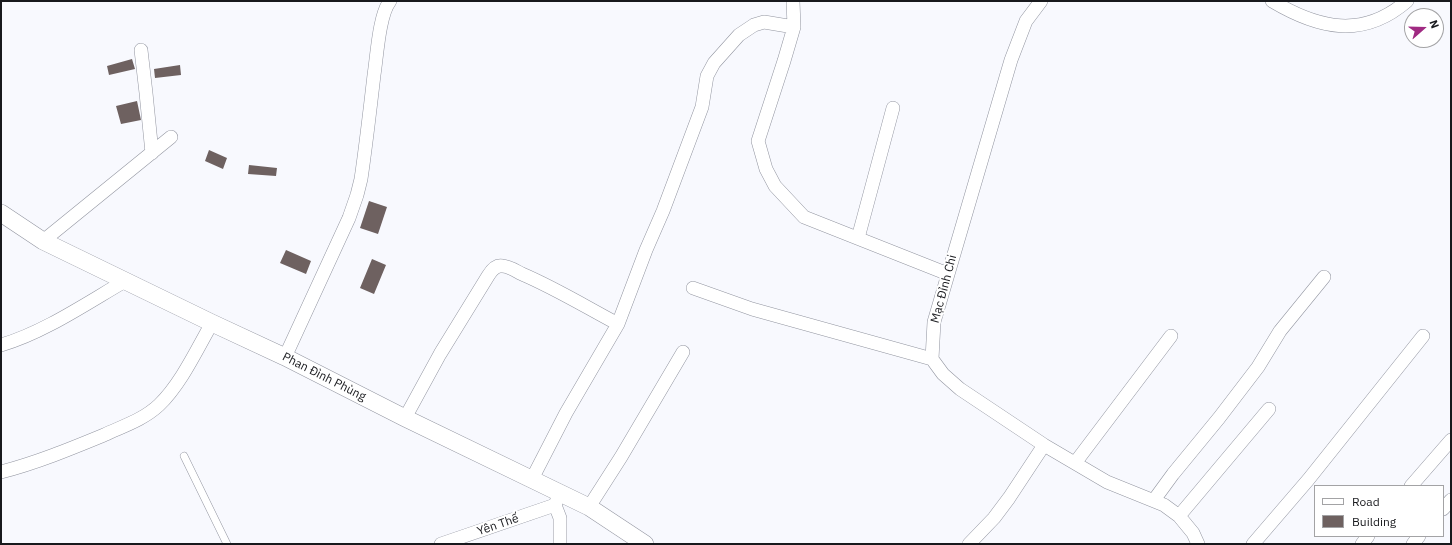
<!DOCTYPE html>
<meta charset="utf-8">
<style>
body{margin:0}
#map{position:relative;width:1452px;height:545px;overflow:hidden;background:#f8f9fe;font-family:"IBM Plex Sans",sans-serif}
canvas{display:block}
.frame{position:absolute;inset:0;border:2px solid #18191d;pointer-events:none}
.legend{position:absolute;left:1314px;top:485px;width:130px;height:52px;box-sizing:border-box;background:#fff;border:1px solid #a3a3a5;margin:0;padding:5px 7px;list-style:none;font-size:12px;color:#18191d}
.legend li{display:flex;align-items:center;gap:8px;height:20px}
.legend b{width:20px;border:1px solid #a3a3a5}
.north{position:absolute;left:1404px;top:8px;width:40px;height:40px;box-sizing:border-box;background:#fff;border:1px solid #a3a3a5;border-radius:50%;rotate:70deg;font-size:11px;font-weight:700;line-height:16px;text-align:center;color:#18191d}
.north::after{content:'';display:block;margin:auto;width:14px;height:18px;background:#a02a82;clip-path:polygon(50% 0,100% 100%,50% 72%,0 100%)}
</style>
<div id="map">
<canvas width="1452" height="545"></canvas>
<div class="frame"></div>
<ul class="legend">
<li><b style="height:5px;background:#fff"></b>Road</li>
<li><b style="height:11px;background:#6e6160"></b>Building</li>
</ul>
<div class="north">N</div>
</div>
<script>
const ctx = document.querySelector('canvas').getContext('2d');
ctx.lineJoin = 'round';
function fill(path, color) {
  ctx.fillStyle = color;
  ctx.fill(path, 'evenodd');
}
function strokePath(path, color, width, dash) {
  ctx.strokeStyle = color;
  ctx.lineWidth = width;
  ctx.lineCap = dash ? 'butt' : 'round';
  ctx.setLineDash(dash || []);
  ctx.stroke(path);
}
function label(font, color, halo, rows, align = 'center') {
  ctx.font = font + ' "IBM Plex Sans",sans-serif';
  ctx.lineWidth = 4;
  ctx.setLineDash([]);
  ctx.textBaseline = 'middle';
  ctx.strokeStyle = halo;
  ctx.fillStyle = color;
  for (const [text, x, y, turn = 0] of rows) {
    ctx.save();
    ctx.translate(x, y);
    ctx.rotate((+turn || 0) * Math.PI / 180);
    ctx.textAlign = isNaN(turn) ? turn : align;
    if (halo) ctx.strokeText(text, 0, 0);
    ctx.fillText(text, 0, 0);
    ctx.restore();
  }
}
fill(new Path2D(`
 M 132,59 L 135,69 L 109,75 L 107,66 Z
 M 180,65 L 181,75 L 155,78 L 154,69 Z
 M 137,101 L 141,120 L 121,124 L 116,106 Z
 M 209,150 L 227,158 L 223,169 L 205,161 Z
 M 249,165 L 277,168 L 276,176 L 248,174 Z
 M 369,201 L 387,207 L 378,234 L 360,228 Z
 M 286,250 L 311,261 L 306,274 L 280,263 Z
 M 372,259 L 386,265 L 374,294 L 360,288 Z`), '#6e6160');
const service = new Path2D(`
 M 184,456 L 227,544`);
const minor = new Path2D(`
 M 793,1 L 794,27 L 784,61 L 758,141 L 766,169 L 775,186 L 804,217 L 948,274
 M 1041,1 L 1026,21 L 1011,60 L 934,322 L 932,359 L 943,374 L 960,389 L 1044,445 L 1107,482 L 1164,505 L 1179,516 L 1193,533 L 1198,544
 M 1272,1 C 1319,29 1363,39 1407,1
 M 141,50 L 146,93 L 152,153
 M 858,238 L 893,108
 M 43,241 L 171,137
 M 693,288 L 752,309 L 932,359
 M 1,345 C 43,333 87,303 125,281
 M 285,357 L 349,218 L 357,195 L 361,179 C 366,145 370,110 374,75 C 377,56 379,15 390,1
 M 405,418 L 440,354 L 488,276 C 491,271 496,265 502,266 C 509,266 516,271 522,274 C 555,288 586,307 618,324
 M 1075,463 L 1171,336
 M 1,472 C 36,463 70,449 104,435 C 123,426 143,420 159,405 C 181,384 197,349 212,323
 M 532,479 L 566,413 L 618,324 L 646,250 L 663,211 L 702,107 L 707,76 L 714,63 L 739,35 L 754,25 L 764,22 L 794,27
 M 1411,486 L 1451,440
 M 558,497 L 555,505 L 560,518 L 560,544
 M 1154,500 L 1173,474 L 1219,418 L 1258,367 L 1280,331 L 1324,277
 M 589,507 L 621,457 L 683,352
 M 1443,509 L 1451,500
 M 1179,516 L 1269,409
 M 441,544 L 555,505
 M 969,544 L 994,518 L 1009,498 L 1044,445
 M 1253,544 L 1308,480 L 1423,336
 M 1362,544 L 1368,536
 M 1413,544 L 1419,536`);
const tertiary = new Path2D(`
 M 1,213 L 43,241 L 212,323 L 285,357 L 405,418 L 589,507 L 645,544`);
strokePath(service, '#9295a0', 8);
strokePath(minor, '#9295a0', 14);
strokePath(tertiary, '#9295a0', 18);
strokePath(service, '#fff', 7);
strokePath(minor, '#fff', 13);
strokePath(tertiary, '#fff', 17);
label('12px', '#18191d', '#fff', [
 ["Mạc Đỉnh Chi",944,289,-75],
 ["Phan Đình Phùng",324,377,27],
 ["Yên Thế",498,525,-19]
]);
</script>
